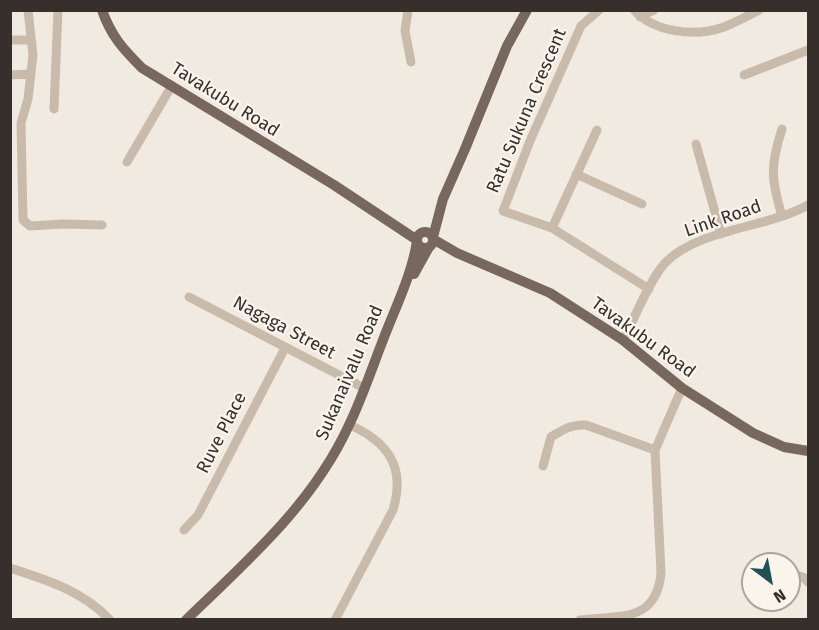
<!DOCTYPE html>
<style>
body{margin:0}
#map{position:relative;width:819px;height:630px;overflow:hidden;background:#f1eae0;font-family:"Fira Sans",sans-serif}
canvas{display:block}
.frame{position:absolute;inset:0;border:12px solid #372f2b;pointer-events:none}
.north{position:absolute;left:741px;top:552px;width:60px;height:60px;box-sizing:border-box;background:#f9f4ec;border:2px solid #aba59f;border-radius:50%;rotate:148deg;font-size:16px;font-weight:700;line-height:24px;text-align:center;color:#372f2b}
.north::after{content:'';display:block;margin:auto;width:21px;height:27px;background:#235056;clip-path:polygon(50% 0,100% 100%,50% 72%,0 100%)}
</style>
<div id="map">
<canvas width="819" height="630"></canvas>
<div class="frame"></div>
<div class="north">N</div>
</div>
<script>
const ctx = document.querySelector('canvas').getContext('2d');
ctx.lineJoin = 'round';
function strokePath(path, color, width, dash) {
  ctx.strokeStyle = color;
  ctx.lineWidth = width;
  ctx.lineCap = dash ? 'butt' : 'round';
  ctx.setLineDash(dash || []);
  ctx.stroke(path);
}
function label(font, color, halo, rows, align = 'center') {
  ctx.font = font + ' "Fira Sans",sans-serif';
  ctx.lineWidth = 4.5;
  ctx.setLineDash([]);
  ctx.textBaseline = 'middle';
  ctx.strokeStyle = halo;
  ctx.fillStyle = color;
  for (const [text, x, y, turn = 0] of rows) {
    ctx.save();
    ctx.translate(x, y);
    ctx.rotate((+turn || 0) * Math.PI / 180);
    ctx.textAlign = isNaN(turn) ? turn : align;
    if (halo) ctx.strokeText(text, 0, 0);
    ctx.fillText(text, 0, 0);
    ctx.restore();
  }
}
strokePath(new Path2D(`
 M 28,10 L 33,55 L 28,99 L 21,123 L 23,220 L 30,226 L 63,224 L 102,225
 M 408,10 L 405,31 L 411,62
 M 599,10 L 581,26 L 530,141 L 503,211 L 552,228 L 649,289
 M 634,10 C 655,33 696,37 724,27 C 736,22 748,16 759,10
 M 640,17 L 654,10
 M 10,40 L 31,40
 M 10,75 L 31,74
 M 744,75 L 808,50
 M 54,109 L 58,10
 M 782,129 C 770,166 771,179 782,216
 M 696,144 L 721,234
 M 127,162 L 171,87
 M 576,174 L 642,204
 M 552,228 L 597,130
 M 189,297 L 364,388
 M 623,340 C 634,320 650,279 665,263 C 697,229 768,228 808,205
 M 543,466 L 551,437 C 563,430 571,424 586,425 L 655,450
 M 184,530 L 198,515 L 285,348
 M 10,568 C 47,580 83,591 110,620
 M 789,573 L 803,577 L 808,582
 M 335,620 L 393,510 C 406,467 388,442 350,425
 M 580,620 C 620,615 657,623 661,572 L 655,450 L 682,388`), '#c9bbac', 9);
strokePath(new Path2D(`
 M 102,10 C 111,36 123,49 142,68 L 334,185 L 417,240
 M417 240a8 8 0 1 1 16 0a8 8 0 1 1-16 0Z
 M 433,237 L 443,199 L 465,149 L 507,46 L 527,10
 M 433,239 L 457,253 L 550,293 L 623,340 L 682,388 L 753,433 L 784,447 L 808,451
 M 414,274 L 429,247
 M 186,620 C 247,561 313,504 349,425 C 362,398 372,368 383,340 C 395,308 412,275 417,241`), '#78675d', 10);
label('18px', '#372f2b', '#f9f4ec', [
 ["Tavakubu Road",225,100,32],
 ["Ratu Sukuna Crescent",527,111,-67],
 ["Link Road",723,219,-19],
 ["Nagaga Street",284,328,28],
 ["Tavakubu Road",643,338,36],
 ["Sukanaivalu Road",350,373,-67],
 ["Ruve Place",222,433,-63]
]);
</script>
